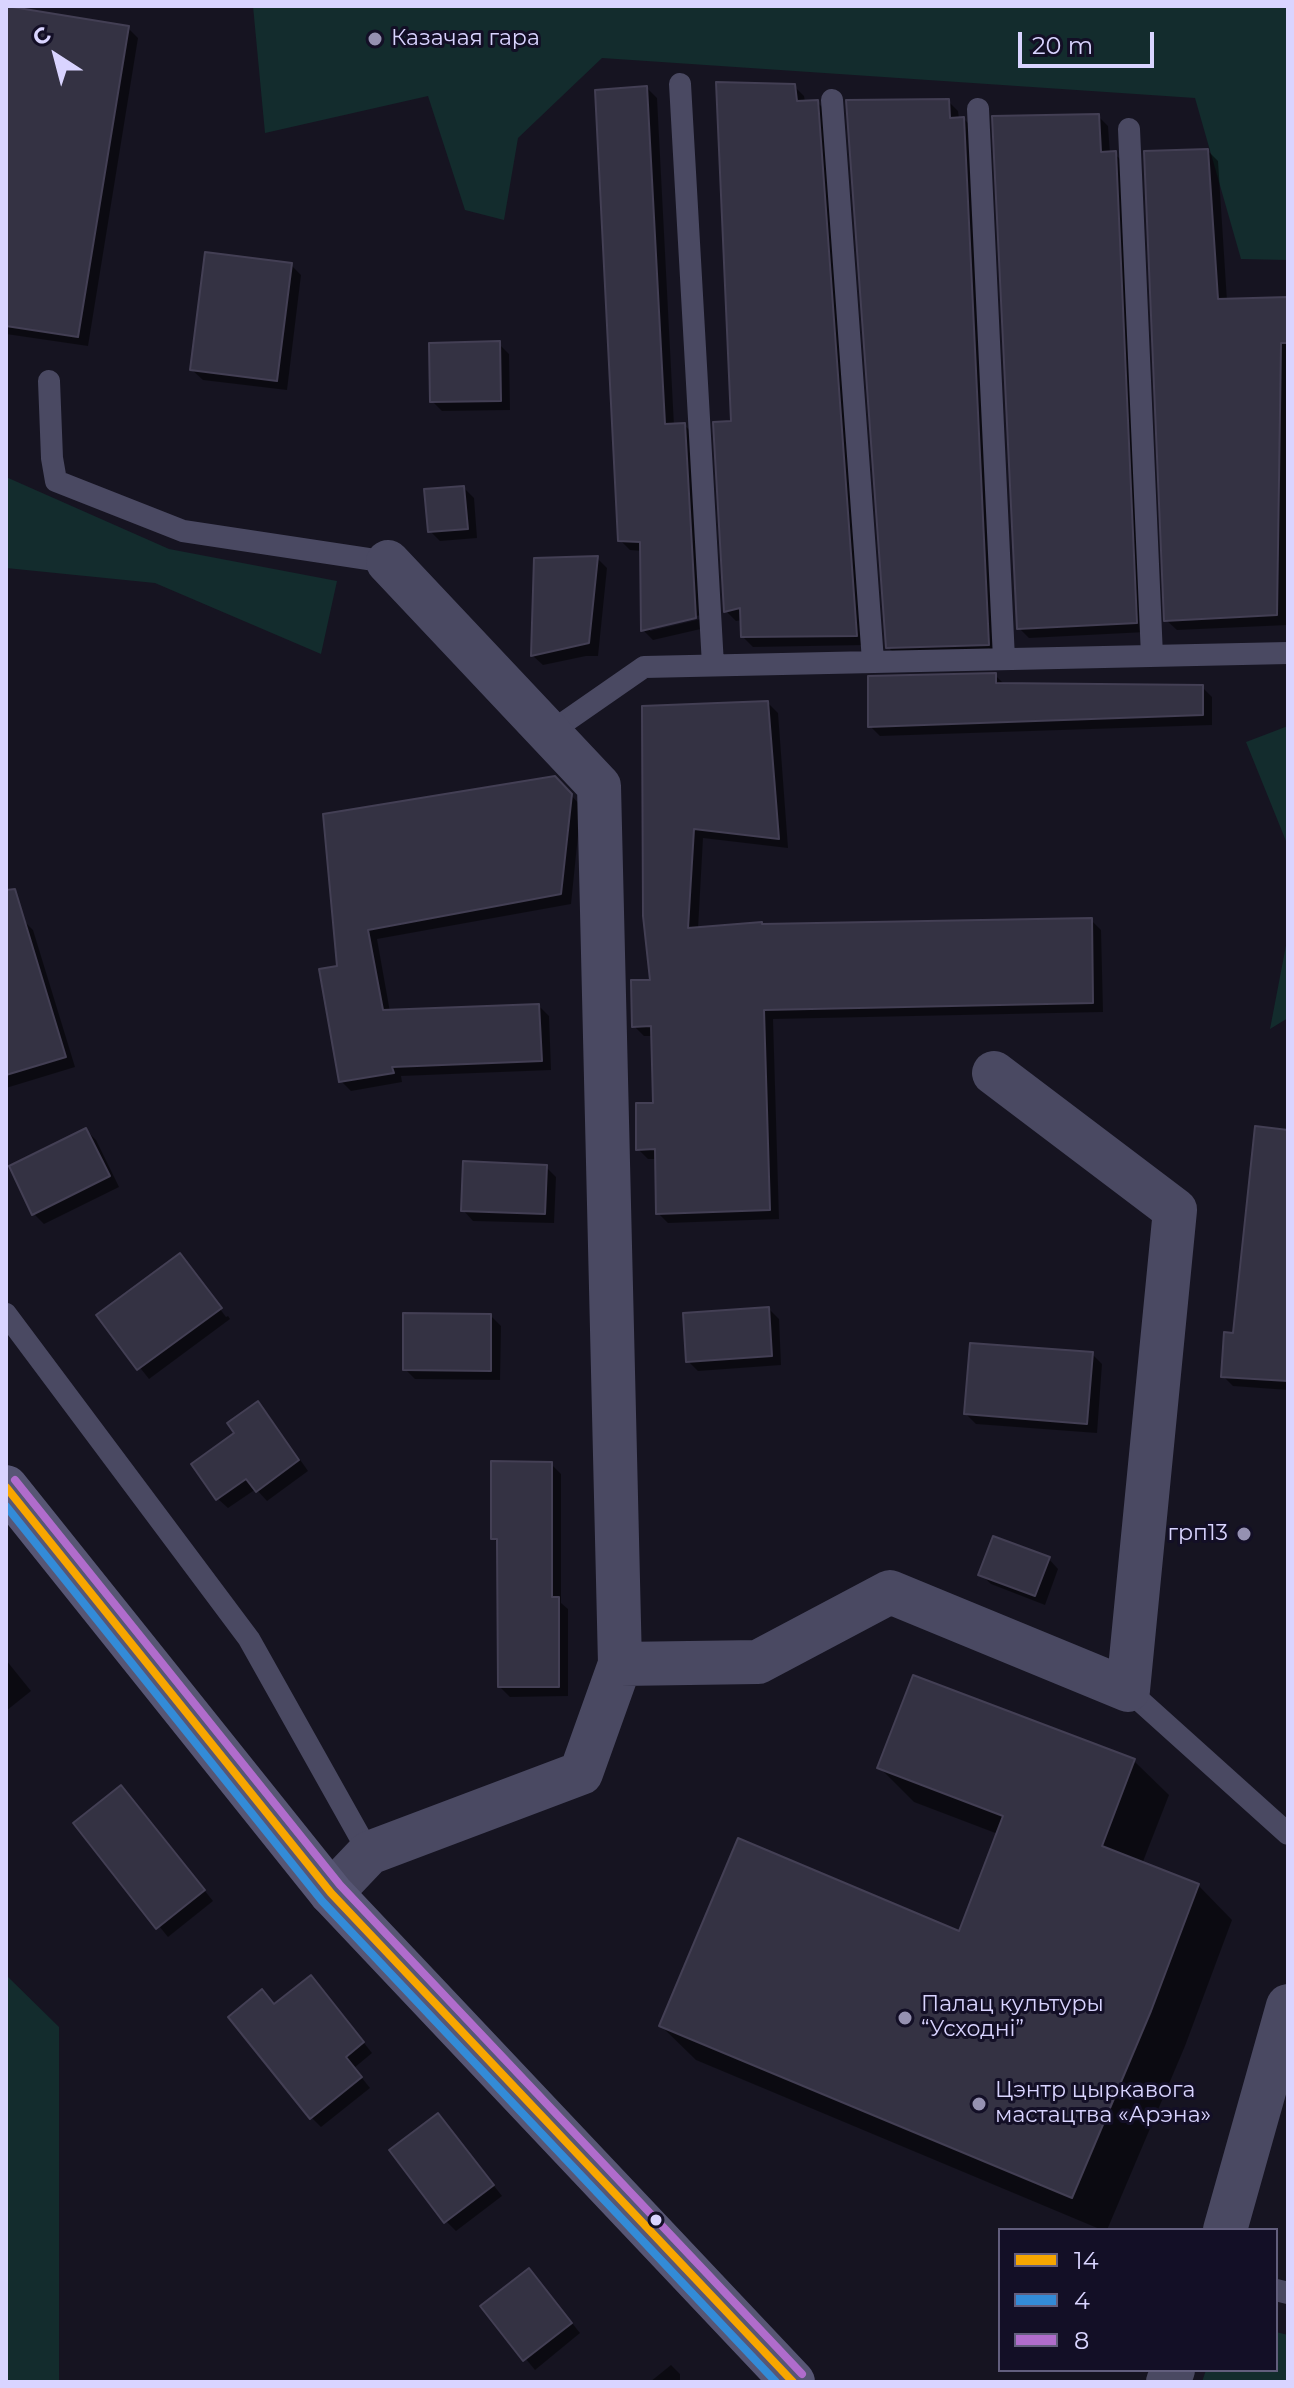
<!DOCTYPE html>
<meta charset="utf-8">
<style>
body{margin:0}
#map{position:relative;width:1294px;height:2388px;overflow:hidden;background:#161421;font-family:Montserrat,sans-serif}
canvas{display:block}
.frame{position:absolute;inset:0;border:8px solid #d9d4ff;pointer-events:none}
.legend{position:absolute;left:998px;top:2228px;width:280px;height:144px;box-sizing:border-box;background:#130f26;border:2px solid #625e7d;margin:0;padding:10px 14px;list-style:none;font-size:24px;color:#d9d4ff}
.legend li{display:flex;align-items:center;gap:16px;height:40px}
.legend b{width:40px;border:2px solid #625e7d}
.north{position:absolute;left:16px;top:16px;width:80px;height:80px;-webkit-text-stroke:6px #130f26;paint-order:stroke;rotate:324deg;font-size:22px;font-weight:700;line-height:32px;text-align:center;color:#d9d4ff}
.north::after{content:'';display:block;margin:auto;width:28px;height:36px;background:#d9d4ff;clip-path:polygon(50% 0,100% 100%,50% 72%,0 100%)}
.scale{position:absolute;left:1018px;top:32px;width:136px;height:36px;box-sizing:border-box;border:4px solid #d9d4ff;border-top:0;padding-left:10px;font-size:24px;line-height:28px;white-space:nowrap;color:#d9d4ff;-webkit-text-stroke:6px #130f26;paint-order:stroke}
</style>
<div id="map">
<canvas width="1294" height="2388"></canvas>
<div class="frame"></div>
<ul class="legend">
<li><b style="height:10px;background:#f7a600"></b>14</li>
<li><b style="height:10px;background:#338bd7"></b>4</li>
<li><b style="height:10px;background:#b06ccc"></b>8</li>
</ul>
<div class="north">С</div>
<div class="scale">20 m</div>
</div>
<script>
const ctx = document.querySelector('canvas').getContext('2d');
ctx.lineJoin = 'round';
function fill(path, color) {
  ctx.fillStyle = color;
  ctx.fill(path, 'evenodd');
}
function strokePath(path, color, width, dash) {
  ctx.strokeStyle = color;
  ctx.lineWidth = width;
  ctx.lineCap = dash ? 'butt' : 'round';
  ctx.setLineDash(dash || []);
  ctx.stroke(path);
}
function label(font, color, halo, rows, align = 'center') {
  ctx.font = font + ' Montserrat,sans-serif';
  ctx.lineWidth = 6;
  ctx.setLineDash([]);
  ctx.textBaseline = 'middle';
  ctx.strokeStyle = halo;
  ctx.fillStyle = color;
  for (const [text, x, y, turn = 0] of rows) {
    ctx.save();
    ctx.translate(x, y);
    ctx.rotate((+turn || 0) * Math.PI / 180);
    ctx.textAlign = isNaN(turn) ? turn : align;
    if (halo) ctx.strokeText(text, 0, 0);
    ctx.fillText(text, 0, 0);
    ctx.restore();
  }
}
fill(new Path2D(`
 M 253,6 L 1288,6 L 1288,260 L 1241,259 L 1195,98 L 602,58 L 518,138 L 504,220 L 465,210 L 428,96 L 265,133 Z
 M 6,477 L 169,549 L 337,581 L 321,654 L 155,583 L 6,568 Z
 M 1288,726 L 1288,846 L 1246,742 Z
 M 1288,935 L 1288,1018 L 1270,1029 Z
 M 6,1975 L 59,2027 L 59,2382 L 6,2382 Z
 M 1276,2332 L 1288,2335 L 1288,2382 L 1202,2382 L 1206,2370 L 1276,2370 Z`), '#132c2d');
fill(new Path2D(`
 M 6,8 L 128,28 L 138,38 L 88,346 L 6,334 Z
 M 794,86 L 804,96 L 805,102 L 817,102 L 827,112 L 866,645 L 753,647 L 743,637 L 742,620 L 736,621 L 726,611 Z
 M 647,88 L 657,98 L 674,426 L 684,425 L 695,435 L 705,614 L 650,627 L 650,631 L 705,618 L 705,628 L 653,640 L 643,630 L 642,551 L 630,550 L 620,540 Z
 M 948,101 L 958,111 L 959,119 L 964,119 L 974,129 L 998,655 L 898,657 L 888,647 Z
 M 1098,116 L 1108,126 L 1110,154 L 1115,154 L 1125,164 L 1146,632 L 1029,638 L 1019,628 Z
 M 1208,151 L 1218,161 L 1227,301 L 1288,299 L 1288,625 L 1177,630 L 1166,620 Z
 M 291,265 L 301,275 L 287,390 L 203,380 L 192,370 Z
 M 499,344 L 509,354 L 510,410 L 442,411 L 432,401 Z
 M 464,488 L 474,498 L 477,538 L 440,541 L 430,531 Z
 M 597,558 L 607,568 L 598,656 L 586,656 L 543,665 L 533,656 L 536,560 Z
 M 995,675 L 1005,685 L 1202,687 L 1212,697 L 1212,725 L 880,736 L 870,726 Z
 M 768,703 L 778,713 L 788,848 L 703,838 L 698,929 L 1091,920 L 1101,930 L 1103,1012 L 773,1019 L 779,1219 L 668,1223 L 658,1213 L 657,1159 L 648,1159 L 638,1149 L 655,1105 L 653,1036 L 644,1036 L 634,1026 L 652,982 L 644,708 Z
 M 555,778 L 581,806 L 571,904 L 377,939 L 390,1012 L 539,1006 L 549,1016 L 551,1070 L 401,1076 L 402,1082 L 351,1091 L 341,1081 L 339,968 L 325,815 Z
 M 23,920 L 33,930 L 75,1067 L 6,1088 L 6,925 Z
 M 86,1130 L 96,1140 L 119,1187 L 44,1224 L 34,1214 Z
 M 1288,1132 L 1288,1390 L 1233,1386 L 1223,1376 Z
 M 546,1167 L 556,1177 L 554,1223 L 473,1221 L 463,1210 Z
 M 180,1256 L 226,1317 L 228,1316 L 230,1319 L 149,1379 L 99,1316 Z
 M 769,1309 L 779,1319 L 781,1365 L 698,1371 L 688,1361 Z
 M 491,1316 L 501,1326 L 500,1380 L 415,1379 L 405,1369 Z
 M 1092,1354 L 1102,1364 L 1097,1433 L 976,1424 L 966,1414 Z
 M 258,1404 L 268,1414 L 308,1471 L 267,1501 L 256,1489 L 228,1508 L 218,1499 L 237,1433 Z
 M 551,1464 L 561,1474 L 561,1603 L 568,1609 L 568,1696 L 510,1697 L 500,1687 L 499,1544 L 493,1538 Z
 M 1048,1558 L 1058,1569 L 1045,1605 L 991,1584 L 981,1574 Z
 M 6,1660 L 31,1691 L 6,1711 Z
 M 1134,1761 L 1169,1795 L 1142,1864 L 1198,1885 L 1232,1920 L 1185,2046 L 1107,2230 L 1102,2230 L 696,2060 L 661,2026 L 960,1933 L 998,1834 L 914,1802 L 880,1768 Z
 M 121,1787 L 213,1901 L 168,1937 L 76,1824 Z
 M 320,1988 L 372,2053 L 354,2068 L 370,2088 L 321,2127 L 311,2117 L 276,2006 Z
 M 438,2115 L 502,2196 L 456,2231 L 446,2221 Z
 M 538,2281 L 580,2333 L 535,2370 L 483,2307 Z
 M 671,2365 L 680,2374 L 680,2382 L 650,2382 Z`), '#0007');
const building = new Path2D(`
 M 6,6 L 129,26 L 78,337 L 6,326 Z
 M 716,82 L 795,84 L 797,101 L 818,100 L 857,636 L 741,637 L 740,608 L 724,612 L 713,422 L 731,421 Z
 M 647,86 L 665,424 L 685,423 L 696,618 L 641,631 L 640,542 L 618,541 L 595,90 Z
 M 949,99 L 950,118 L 964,117 L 989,645 L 886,648 L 846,100 Z
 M 1099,114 L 1101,152 L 1116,151 L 1137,623 L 1017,629 L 992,116 Z
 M 1208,149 L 1218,299 L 1288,297 L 1288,343 L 1281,343 L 1277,615 L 1164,621 L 1144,151 Z
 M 205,252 L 292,263 L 277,381 L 190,370 Z
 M 500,341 L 501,401 L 430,402 L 429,343 Z
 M 464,486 L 468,529 L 428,532 L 424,489 Z
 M 598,556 L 589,643 L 531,656 L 534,558 Z
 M 996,673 L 996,683 L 1203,685 L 1203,715 L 868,727 L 868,676 Z
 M 768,701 L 779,839 L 694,829 L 688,928 L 762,922 L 762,924 L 1092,918 L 1093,1003 L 764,1010 L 770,1210 L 656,1214 L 655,1149 L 636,1150 L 636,1103 L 653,1103 L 651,1026 L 632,1027 L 631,980 L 650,980 L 643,916 L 642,706 Z
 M 555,776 L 572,794 L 561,894 L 368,930 L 383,1010 L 539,1004 L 542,1061 L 392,1067 L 394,1073 L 339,1082 L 319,969 L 337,966 L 323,814 Z
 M 15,889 L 66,1057 L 6,1075 L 6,890 Z
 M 1255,1126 L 1288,1130 L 1288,1381 L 1221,1377 L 1224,1332 L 1233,1333 Z
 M 86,1128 L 110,1176 L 32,1215 L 9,1166 Z
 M 463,1161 L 547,1165 L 545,1214 L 461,1211 Z
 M 180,1253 L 222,1308 L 137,1370 L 96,1315 Z
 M 769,1307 L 772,1356 L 686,1362 L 683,1313 Z
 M 403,1313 L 491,1314 L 491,1371 L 403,1370 Z
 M 970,1343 L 1093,1352 L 1087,1424 L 964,1414 Z
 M 258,1401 L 299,1460 L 256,1492 L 246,1479 L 216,1500 L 191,1464 L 234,1433 L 227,1423 Z
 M 491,1461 L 552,1462 L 552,1597 L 559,1597 L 559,1687 L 498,1687 L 497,1539 L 491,1539 Z
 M 993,1536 L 1050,1557 L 1035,1596 L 978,1575 Z
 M 913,1675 L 1135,1759 L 1102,1846 L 1199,1884 L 1151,2011 L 1072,2198 L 659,2026 L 738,1838 L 959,1931 L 1003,1816 L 877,1768 Z
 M 121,1785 L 205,1890 L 156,1929 L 73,1823 Z
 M 311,1975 L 364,2042 L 346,2057 L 362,2077 L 310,2119 L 228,2017 L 262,1989 L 274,2004 Z
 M 438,2113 L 494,2185 L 444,2223 L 389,2150 Z
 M 529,2268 L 572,2323 L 523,2361 L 480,2306 Z`);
fill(building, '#343243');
strokePath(building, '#433f54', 2);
strokePath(new Path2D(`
 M 680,84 L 713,665
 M 832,100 L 873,661
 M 978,109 L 1004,659
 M 1129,129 L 1152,656
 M 49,381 L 52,458 L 56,481 L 183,531 L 388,562
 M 549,733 L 644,667 L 1288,653
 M 6,1314 L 249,1639 L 369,1853
 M 1128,1690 L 1288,1834
 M 1276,2290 L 1288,2293`), '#4a4962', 22);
strokePath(new Path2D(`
 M 620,1664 L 758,1662 L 890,1592 L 1128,1690 L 1175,1210 L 994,1073
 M 331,1893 L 369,1853 L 581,1773 L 620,1664 L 599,786 L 388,562
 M 1225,2230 L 1288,2006
 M 1168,2382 L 1173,2370`), '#4a4962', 44);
strokePath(new Path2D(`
 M 6,1487 L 331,1893 L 793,2382`), '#575674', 44);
strokePath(new Path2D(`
 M 6,1487 L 331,1893 L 793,2382`), '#f7a600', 8);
strokePath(new Path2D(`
 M 6,1506 L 322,1901 L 776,2382`), '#338bd7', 8);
strokePath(new Path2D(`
 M 15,1480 L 340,1885 L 802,2374`), '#b06ccc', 8);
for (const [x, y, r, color] of [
 [375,39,8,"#9591b1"],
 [1244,1534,8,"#9591b1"],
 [905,2018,8,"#9591b1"],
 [979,2104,8,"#9591b1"],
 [656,2220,7,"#d9d4ff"]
]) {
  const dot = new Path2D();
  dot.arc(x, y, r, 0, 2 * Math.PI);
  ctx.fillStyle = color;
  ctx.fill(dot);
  strokePath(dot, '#130f26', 3);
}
label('22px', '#d9d4ff', '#130f26', [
 ["Казачая гара",391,39],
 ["грп13",1228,1534,"right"],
 ["Палац культуры",921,2005],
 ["“Усходні”",921,2030],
 ["Цэнтр цыркавога",995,2091],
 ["мастацтва «Арэна»",995,2116]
], 'left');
</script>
